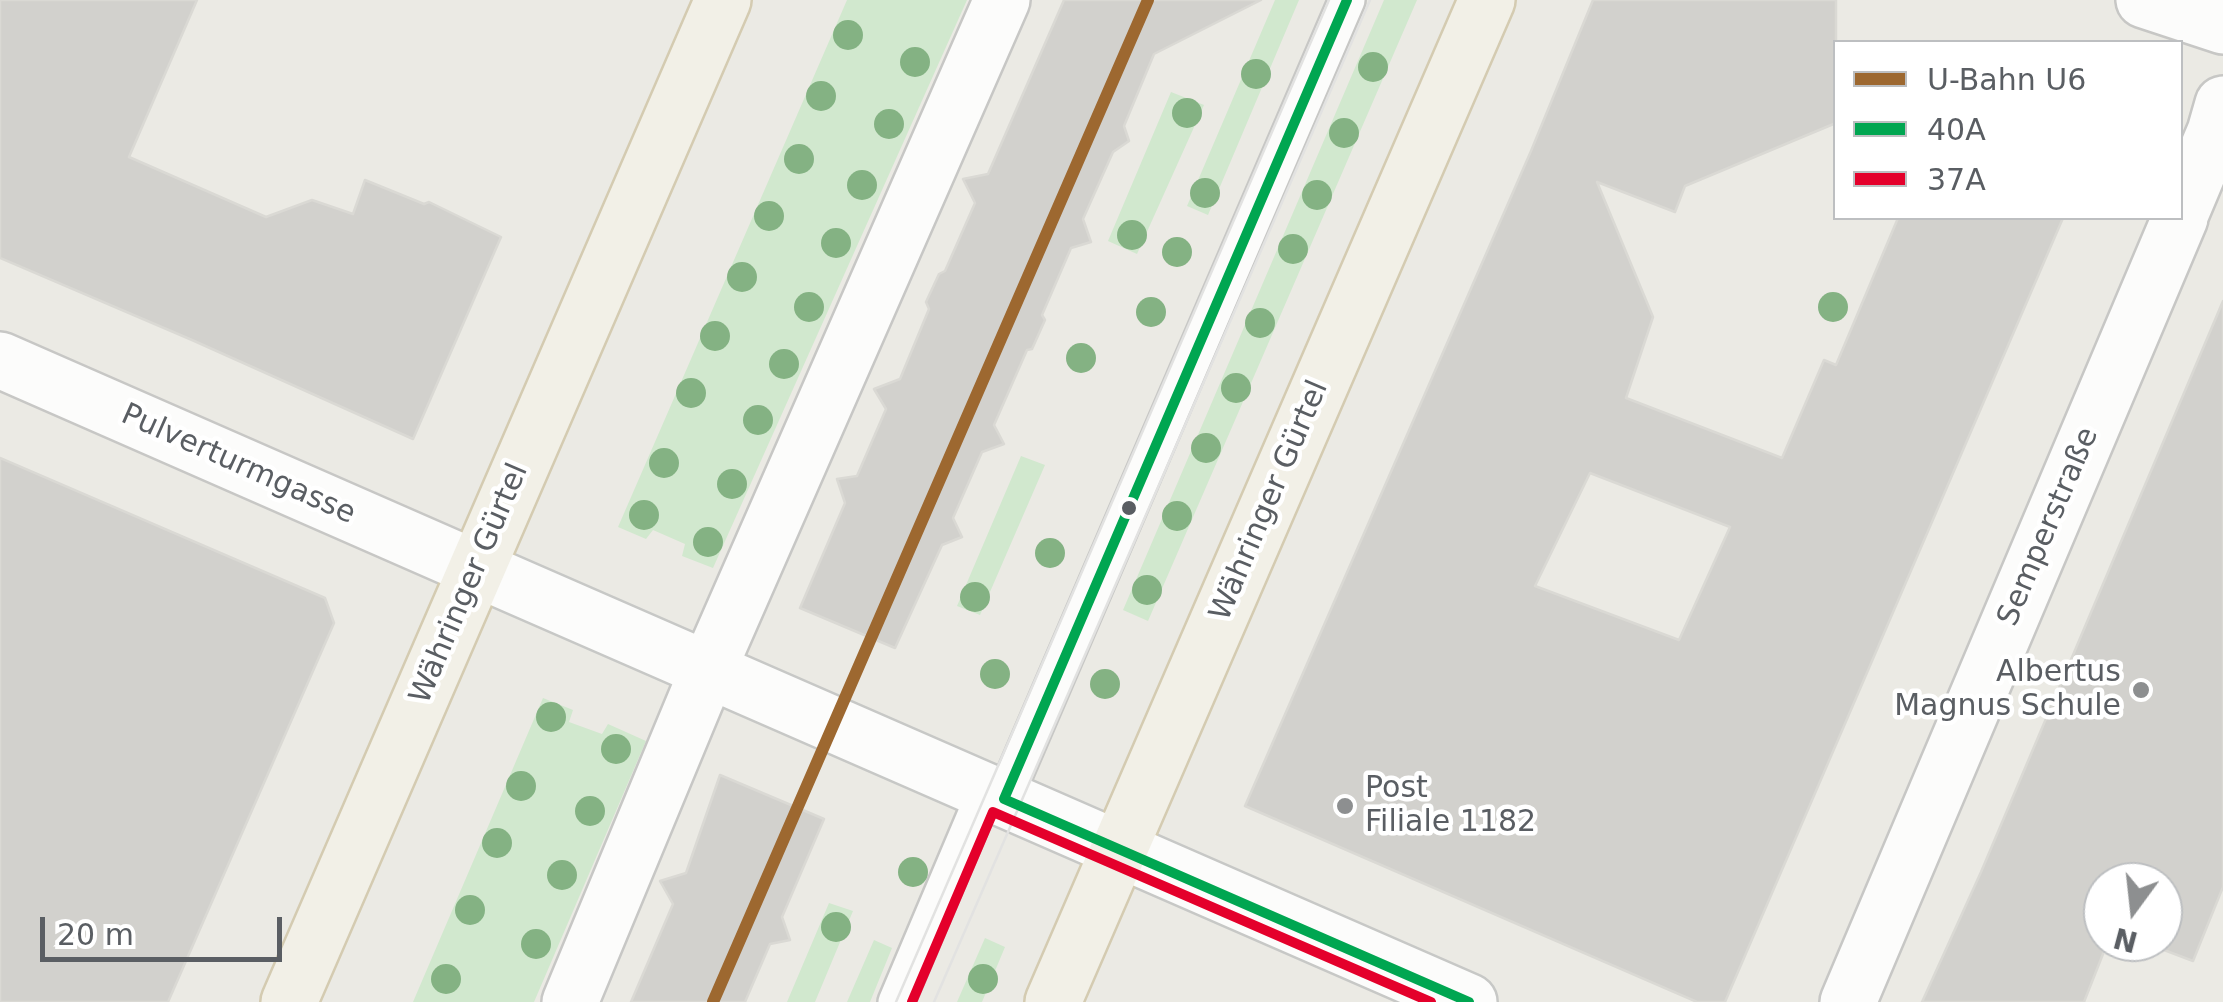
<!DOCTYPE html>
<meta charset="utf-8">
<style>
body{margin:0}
#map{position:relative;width:2223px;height:1002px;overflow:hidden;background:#ebeae4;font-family:"DejaVu Sans",sans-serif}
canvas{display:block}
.legend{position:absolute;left:1833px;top:40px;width:350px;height:180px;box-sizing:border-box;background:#fff;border:2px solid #bdbfc1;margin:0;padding:12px 18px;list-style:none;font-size:30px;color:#5a5e63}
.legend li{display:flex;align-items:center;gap:20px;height:50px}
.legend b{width:50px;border:2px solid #bdbfc1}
.north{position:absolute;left:2083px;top:862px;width:100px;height:100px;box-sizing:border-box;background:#fff;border:2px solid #bdbfc1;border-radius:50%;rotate:195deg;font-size:28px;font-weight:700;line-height:40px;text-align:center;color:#5a5e63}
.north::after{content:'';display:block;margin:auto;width:35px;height:45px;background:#8d8f90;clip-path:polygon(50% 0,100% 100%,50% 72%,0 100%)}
.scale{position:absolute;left:40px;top:917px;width:242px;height:45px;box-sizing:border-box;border:5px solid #5a5e63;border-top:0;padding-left:12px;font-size:30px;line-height:35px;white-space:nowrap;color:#5a5e63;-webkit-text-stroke:8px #fff;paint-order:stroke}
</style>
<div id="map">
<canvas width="2223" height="1002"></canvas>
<ul class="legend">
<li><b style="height:12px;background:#9d6830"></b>U-Bahn U6</li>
<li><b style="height:12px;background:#00a651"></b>40A</li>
<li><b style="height:12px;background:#e4002b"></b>37A</li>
</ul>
<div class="north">N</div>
<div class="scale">20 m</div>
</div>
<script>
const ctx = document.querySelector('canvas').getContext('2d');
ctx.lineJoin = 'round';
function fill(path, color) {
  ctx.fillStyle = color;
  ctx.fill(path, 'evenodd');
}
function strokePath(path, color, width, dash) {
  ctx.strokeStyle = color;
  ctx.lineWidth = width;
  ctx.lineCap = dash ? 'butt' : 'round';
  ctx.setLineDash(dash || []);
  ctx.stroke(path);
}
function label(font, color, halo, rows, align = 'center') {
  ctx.font = font + ' "DejaVu Sans",sans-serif';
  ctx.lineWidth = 9;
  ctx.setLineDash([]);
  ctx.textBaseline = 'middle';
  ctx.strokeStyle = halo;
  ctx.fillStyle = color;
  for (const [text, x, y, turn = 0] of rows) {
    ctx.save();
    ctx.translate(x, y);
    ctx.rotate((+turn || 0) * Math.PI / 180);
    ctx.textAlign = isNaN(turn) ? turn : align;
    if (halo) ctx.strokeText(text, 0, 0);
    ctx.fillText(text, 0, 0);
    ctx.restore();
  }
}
fill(new Path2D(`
 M 847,0 L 967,0 L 713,568 L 682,556 L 685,544 L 653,530 L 646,539 L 618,527 Z
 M 1275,0 L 1299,0 L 1208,215 L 1187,206 Z
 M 1384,0 L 1417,0 L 1148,621 L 1123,610 Z
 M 1171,92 L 1204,105 L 1137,254 L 1108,241 Z
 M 1021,456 L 1045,465 L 980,615 L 957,606 Z
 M 543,698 L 573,710 L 569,722 L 602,734 L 608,724 L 646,741 L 534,1002 L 413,1002 Z
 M 829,903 L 853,911 L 815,1002 L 787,1002 Z
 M 985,938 L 1005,947 L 982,1002 L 957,1002 Z
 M 874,940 L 892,948 L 870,1002 L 847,1002 Z`), '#d1e8ce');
const building = new Path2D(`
 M 0,0 L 197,0 L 129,157 L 266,217 L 312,200 L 353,214 L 365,180 L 424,204 L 429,202 L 501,237 L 413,439 L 192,340 L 0,258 Z
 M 1064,0 L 1261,0 L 1154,54 L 1124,126 L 1129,141 L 1113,152 L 1083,219 L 1091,242 L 1071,248 L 1042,315 L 1045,320 L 1032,349 L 1027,350 L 994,425 L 1004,444 L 982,452 L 953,518 L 962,537 L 942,545 L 895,648 L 800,608 L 845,503 L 837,479 L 857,476 L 886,409 L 874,389 L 900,379 L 929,309 L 926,302 L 939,274 L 945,271 L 975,203 L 963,179 L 988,174 Z
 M 1593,0 L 1836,0 L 1836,123 L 1685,186 L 1675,212 L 1597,182 L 1653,317 L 1626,398 L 1782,458 L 1824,360 L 1836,365 L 1898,218 L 2063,218 L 1725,1002 L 1697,1002 L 1245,806 L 1531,151 ZM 1590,473 L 1730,527 L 1679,640 L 1535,586 Z
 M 2223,301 L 2223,887 L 2193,961 L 2143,942 L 2163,942 L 2163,882 L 2103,882 L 2103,954 L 2084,1002 L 1922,1002 L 1981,872 Z
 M 0,458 L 325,598 L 334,623 L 168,1002 L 0,1002 Z
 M 720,775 L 824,819 L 782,917 L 790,940 L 770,944 L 745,1002 L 631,1002 L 673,904 L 660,881 L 686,873 Z`);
fill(building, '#d2d1cd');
strokePath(building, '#dad9d4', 2.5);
const lane = new Path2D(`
 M 1004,799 L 1347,0
 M 896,1002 L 985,792`);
const street = new Path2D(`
 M 2144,0 L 2223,26
 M 2180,215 L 2215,132 L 2223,104
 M 0,360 L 477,569
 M 570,1002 L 708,670 L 1002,0
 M 1848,1002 L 2180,218`);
const secondary = new Path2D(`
 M 477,569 L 1469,1002`);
const primary = new Path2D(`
 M 289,1002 L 723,0
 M 1053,1002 L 1487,0`);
strokePath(lane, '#c7c7c5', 40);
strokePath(street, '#c7c7c5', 60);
strokePath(secondary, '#c7c8c6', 60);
strokePath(primary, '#d4cbb1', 60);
strokePath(lane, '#fcfcfb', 35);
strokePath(street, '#fcfcfb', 55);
strokePath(secondary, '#fcfcfb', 55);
strokePath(primary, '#f2f0e7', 55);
strokePath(new Path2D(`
 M 896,1002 L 1329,0
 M 934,1002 L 1370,0`), '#e2e2e1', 2.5);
strokePath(new Path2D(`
 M 1004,799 L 1347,0
 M 1004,799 L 1469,1002`), '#00a651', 10);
strokePath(new Path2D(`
 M 912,1002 L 993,812 L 1431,1002`), '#e4002b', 10);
strokePath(new Path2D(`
 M 713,1002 L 1148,0`), '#9d6830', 12);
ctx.fillStyle = '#84b283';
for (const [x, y] of [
 [848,35],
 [915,62],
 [1373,67],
 [1256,74],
 [821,96],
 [1187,113],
 [889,124],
 [1344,133],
 [799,159],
 [862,185],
 [1205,193],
 [1317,195],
 [769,216],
 [1132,235],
 [836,243],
 [1293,249],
 [1177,252],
 [742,277],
 [809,307],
 [1833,307],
 [1151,312],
 [1260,323],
 [715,336],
 [1081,358],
 [784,364],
 [1236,388],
 [691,393],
 [758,420],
 [1206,448],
 [664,463],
 [732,484],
 [644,515],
 [1177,516],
 [708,542],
 [1050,553],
 [1147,590],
 [975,597],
 [995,674],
 [1105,684],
 [551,717],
 [616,749],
 [521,786],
 [590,811],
 [497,843],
 [913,872],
 [562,875],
 [470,910],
 [836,927],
 [536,944],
 [446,979],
 [983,979]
]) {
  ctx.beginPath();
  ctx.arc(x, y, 15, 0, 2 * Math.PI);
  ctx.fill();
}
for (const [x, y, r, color] of [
 [1129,508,9,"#5a5e63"],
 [2141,690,10,"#8d8f90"],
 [1345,806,10,"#8d8f90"]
]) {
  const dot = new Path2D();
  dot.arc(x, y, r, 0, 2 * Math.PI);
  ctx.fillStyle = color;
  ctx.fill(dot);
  strokePath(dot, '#fff', 4);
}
label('30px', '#5a5e63', '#fff', [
 ["Pulverturmgasse",238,465,24],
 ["Währinger Gürtel",1270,501,-67],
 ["Semperstraße",2049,527,-67],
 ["Währinger Gürtel",470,584,-67]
]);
label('30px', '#5a5e63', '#fff', [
 ["Albertus",2121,673],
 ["Magnus Schule",2121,707],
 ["Post",1365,789,"left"],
 ["Filiale 1182",1365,823,"left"]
], 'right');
</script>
